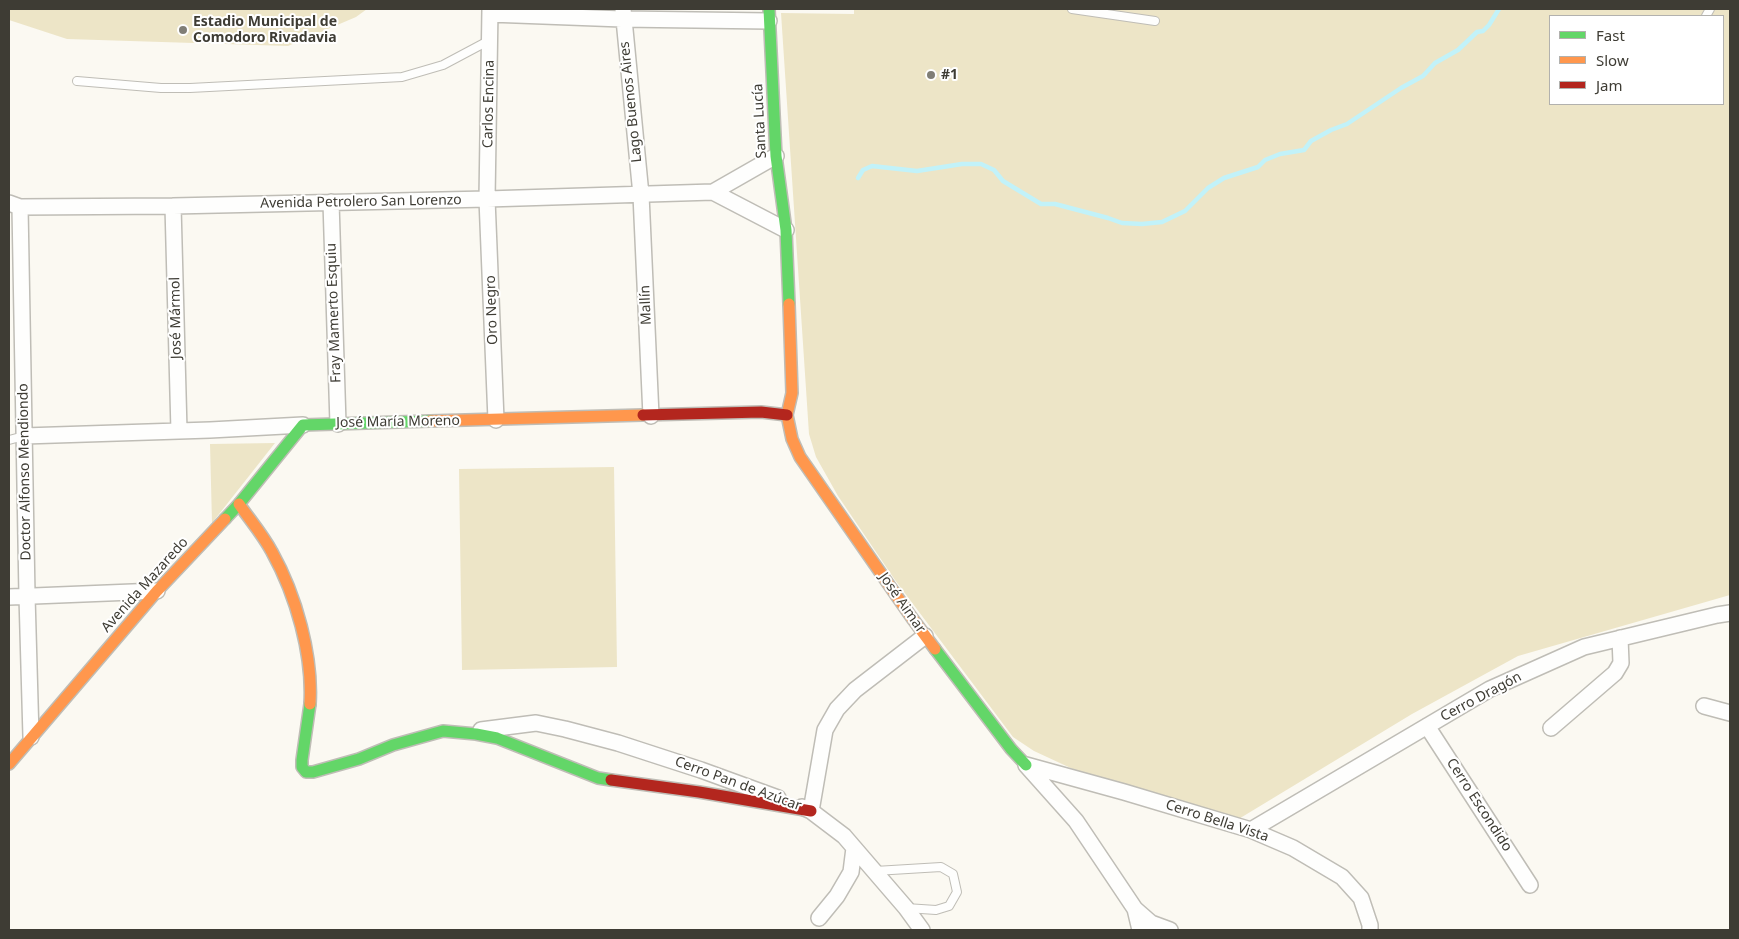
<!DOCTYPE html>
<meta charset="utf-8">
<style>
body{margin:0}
#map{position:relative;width:1739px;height:939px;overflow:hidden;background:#fbf9f2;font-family:"Noto Sans",sans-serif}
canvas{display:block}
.frame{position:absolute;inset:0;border:10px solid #3e3c34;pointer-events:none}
.legend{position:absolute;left:1549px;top:15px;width:175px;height:90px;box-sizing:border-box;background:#fff;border:1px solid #b2b1ae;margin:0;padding:6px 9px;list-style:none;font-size:15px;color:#3e3c34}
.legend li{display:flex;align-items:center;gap:10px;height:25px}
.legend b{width:25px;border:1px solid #b2b1ae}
</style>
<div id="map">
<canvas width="1739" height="939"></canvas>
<div class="frame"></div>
<ul class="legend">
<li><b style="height:6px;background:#63d668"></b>Fast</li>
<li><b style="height:6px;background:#ff974d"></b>Slow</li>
<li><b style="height:6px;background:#b3261e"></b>Jam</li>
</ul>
</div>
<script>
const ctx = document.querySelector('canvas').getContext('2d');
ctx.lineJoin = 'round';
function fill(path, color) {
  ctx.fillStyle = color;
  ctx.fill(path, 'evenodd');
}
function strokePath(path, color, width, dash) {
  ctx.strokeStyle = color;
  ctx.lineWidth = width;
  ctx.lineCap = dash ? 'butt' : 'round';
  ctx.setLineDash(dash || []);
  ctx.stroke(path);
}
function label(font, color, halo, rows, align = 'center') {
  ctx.font = font + ' "Noto Sans",sans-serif';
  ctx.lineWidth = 4;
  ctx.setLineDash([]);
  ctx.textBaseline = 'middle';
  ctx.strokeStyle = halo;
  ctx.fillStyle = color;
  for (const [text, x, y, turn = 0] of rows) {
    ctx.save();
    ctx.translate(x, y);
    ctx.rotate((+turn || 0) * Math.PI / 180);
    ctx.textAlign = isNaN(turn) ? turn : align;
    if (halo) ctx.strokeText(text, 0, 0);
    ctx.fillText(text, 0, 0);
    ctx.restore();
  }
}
fill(new Path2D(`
 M 9,9 L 367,9 L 356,17 L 288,46 L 67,39 L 9,20 Z
 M 854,9 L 1730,9 L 1730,595 L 1518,656 L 1412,714 L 1237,820 L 1075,770 L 1034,751 L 1013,737 L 895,580 L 838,496 L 816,457 L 809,434 L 781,13 L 854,14 ZM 1550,16 L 1723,16 L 1723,104 L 1550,104 Z
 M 275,443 L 212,523 L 210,444 Z
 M 614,467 L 617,667 L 462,670 L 459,469 Z`), '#ede5c7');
strokePath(new Path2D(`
 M 858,178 L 863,170 L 872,166 L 917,171 L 962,164 L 981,164 L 994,170 L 1003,181 L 1041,204 L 1055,204 L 1108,218 L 1122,223 L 1142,224 L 1162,222 L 1185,211 L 1208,188 L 1224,178 L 1258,167 L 1265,160 L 1280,154 L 1304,150 L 1311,141 L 1331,130 L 1347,124 L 1401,88 L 1423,76 L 1435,63 L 1458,50 L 1477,32 L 1483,31 L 1489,25 L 1499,9`), '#c2f2f9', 4.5);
const lane = new Path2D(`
 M 1072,9 L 1155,21
 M 1706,16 L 1710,9
 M 77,81 L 161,88 L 190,88 L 402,77 L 443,65 L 490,40
 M 9,440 L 24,436
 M 875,871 L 941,867 L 953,874 L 957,892 L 949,906 L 936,910 L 906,908`);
const street = new Path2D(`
 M 490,9 L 487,199 L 496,420
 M 623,9 L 641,195 L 651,416
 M 490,14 L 622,19 L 769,21
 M 713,192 L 776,156
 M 331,202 L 338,424
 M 9,203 L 20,207 L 173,206 L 487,199 L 713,192 L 786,230
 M 173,206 L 179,431
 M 20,207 L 27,596 L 31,737
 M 24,436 L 210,430 L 303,425
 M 9,597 L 157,591
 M 1704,706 L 1730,713
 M 1427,726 L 1530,885
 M 1551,728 L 1615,673 L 1621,663 L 1620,638
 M 481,730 L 536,723 L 565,729 L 618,743 L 701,770 L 778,798
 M 1026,765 L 1124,792 L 1251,830 L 1293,848 L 1342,877 L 1361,898 L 1370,925 L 1370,930
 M 1026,765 L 1076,821 L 1135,909 L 1140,930
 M 802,807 L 811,811 L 844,836 L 906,908 L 922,930
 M 811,811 L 825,730 L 837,709 L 855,690 L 925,636
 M 1251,830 L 1490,689 L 1584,647 L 1717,615 L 1730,613
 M 1135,909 L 1151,923 L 1170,930
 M 819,918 L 837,896 L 851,872 L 854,848`);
const fast = new Path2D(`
 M 769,9 L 776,156 L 786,230 L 789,304
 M 225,519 L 239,504 L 303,425 L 430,421
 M 935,649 L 1011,749 L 1026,765
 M 310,704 L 302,760 L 302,767 L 306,772 L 313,772 L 359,759 L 393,745 L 443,731 L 476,734 L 497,738 L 598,778 L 611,780`);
const slow = new Path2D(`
 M 789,304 L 792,393 L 787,415 L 792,439 L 800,457 L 912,618 L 935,649
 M 430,421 L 643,415
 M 239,504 C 250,520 263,535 272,552 C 296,595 313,655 310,704
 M 9,764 L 157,591 L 225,519`);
const jam = new Path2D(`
 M 643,415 L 761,412 L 787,415
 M 611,780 L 699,792 L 811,811`);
strokePath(lane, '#bfbdb6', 10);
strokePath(street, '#bfbdb6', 18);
strokePath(fast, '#bfbdb6', 14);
strokePath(slow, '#bfbdb6', 14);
strokePath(jam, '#bfbdb6', 14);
strokePath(lane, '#fefefd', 8);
strokePath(street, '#fefefd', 15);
strokePath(fast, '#63d668', 11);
strokePath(slow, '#ff974d', 11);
strokePath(jam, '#b3261e', 11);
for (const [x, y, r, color] of [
 [183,30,5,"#807e76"],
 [931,75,5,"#807e76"]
]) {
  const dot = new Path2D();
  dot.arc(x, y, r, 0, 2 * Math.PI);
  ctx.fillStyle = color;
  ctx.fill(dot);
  strokePath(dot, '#fff', 2);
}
label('bold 14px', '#3e3c34', '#fff', [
 ["Estadio Municipal de",193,22],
 ["Comodoro Rivadavia",193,38],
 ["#1",941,75]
], 'left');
label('14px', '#3e3c34', '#fff', [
 ["Lago Buenos Aires",631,102,-96],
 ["Carlos Encina",489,104,-89],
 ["Santa Lucía",760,121,-93],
 ["Avenida Petrolero San Lorenzo",361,202,-1],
 ["Mallín",646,305,-92],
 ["Oro Negro",492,310,-92],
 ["Fray Mamerto Esquiu",334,313,-92],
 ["José Mármol",176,318,-91],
 ["José María Moreno",398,422,-1],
 ["Doctor Alfonso Mendiondo",25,472,-91],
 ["Avenida Mazaredo",145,585,-48],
 ["José Aimar",902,603,55],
 ["Cerro Dragón",1481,697,-28],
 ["Cerro Pan de Azúcar",738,784,20],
 ["Cerro Escondido",1479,805,57],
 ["Cerro Bella Vista",1217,821,18]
]);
</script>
